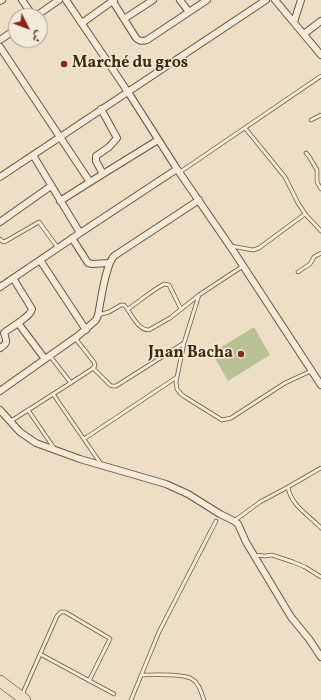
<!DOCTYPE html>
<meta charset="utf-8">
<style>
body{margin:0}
#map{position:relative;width:321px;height:700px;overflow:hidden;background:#eddfc6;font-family:Vollkorn,Amiri,serif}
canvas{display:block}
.north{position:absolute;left:8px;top:8px;width:40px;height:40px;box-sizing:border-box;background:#f3eada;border:1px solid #ab9d89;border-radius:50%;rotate:132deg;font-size:11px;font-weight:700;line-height:16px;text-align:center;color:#3f290f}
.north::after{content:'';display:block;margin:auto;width:14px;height:18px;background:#8f2418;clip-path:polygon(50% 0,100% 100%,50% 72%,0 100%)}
</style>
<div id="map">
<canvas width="321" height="700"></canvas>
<div class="north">ش</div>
</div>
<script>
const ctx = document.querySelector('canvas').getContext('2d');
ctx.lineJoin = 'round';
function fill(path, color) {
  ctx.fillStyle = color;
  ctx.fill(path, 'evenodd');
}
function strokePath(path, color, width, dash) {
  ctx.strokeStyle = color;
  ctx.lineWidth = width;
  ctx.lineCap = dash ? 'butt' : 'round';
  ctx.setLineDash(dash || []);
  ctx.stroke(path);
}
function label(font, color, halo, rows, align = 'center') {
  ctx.font = font + ' Vollkorn,serif';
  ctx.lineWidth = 3;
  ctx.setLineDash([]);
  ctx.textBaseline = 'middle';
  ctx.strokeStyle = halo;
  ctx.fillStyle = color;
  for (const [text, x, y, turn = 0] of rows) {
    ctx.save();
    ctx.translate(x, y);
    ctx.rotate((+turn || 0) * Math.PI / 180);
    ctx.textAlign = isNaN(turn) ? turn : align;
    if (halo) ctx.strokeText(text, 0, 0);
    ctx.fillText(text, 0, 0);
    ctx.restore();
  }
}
fill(new Path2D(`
 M 254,327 L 270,355 L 228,381 L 212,353 Z`), '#b8c295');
const lane = new Path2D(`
 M 311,120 L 321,115
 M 245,128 L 285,177 L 298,203 L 306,215 L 321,231
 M 306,153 L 310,158 L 317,170 L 317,182 L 321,189
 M 180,172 L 321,76
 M 0,239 L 3,242 L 6,241 L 39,222 L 58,248
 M 231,246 L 253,250 L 259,248 L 305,214
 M 298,272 L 310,264 L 314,257 L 321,253
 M 199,295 L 184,343 L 176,382 L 177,389 L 181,394 L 185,397 L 222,420 L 231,418 L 285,383 L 311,371
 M 128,309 C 140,301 151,291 164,284 L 169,285 L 181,309
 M 98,315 L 109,312 L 121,305 L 124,305 C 131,312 137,330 149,330 L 170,318 L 199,295 L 243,266
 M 50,356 L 71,383
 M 93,368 L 110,385 L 112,386 L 116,386 L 184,343
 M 53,394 L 101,464
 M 28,410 L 54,448
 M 11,421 L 69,384 L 92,369 L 95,366 L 94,362 L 75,338
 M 84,439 L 177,377
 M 288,487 C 291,506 309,515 321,528
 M 234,521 L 260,502 L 288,487 L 321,468
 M 254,555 L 265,556 L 272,555 L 293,562 L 305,567 L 321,577
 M 40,654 L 114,694
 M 142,675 C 153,675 183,673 192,679 C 199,683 201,692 204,700
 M 22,695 L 57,616 L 61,612 L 65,612 L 109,638 L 110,639 L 89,681
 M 131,700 L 159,632 L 216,521`);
const street = new Path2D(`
 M 22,0 L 33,16
 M 66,0 L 128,92 L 177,169 L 234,252 L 321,385
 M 112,0 L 136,38 C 140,42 142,41 147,40 L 207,0
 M 180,0 L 189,12
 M 275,0 L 321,55
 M 0,1 L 2,0
 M 36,16 L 59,0
 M 124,19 L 153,0
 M 294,22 L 301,0
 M 82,23 L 114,0
 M 304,34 L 321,21
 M 0,40 L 16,29
 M 0,47 L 90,182 L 60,201
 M 101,109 L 117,138 L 109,147 L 96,156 L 96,161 L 103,174
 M 33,155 L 80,233
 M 0,177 L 266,0
 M 90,182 L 158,140
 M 0,222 L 51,186
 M 72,238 L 88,263 L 92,264 L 109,263
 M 40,260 L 86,330
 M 13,278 L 32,309 C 31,315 23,319 18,323 L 45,359
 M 0,287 L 80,233 L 177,169
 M 0,348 C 8,343 7,341 4,333 L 5,332 L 18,323
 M 0,391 L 79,335 L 96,320 L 98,315 C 101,301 105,266 114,256 L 199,200
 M 0,410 L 20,432 L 36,443 L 80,459 L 166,484 L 188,494 L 220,514 L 234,521 L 238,524 L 246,542 L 291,617 L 309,639 L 321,657`);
const highway = new Path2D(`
 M 0,681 L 25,700`);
strokePath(lane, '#6a563d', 4.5);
strokePath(street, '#6a563d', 8);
strokePath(highway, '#3f290f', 12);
strokePath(lane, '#f3eada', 3);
strokePath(street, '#f3eada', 6);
strokePath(highway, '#eddfc6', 11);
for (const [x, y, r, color] of [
 [64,64,4,"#8f2418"],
 [241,354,4,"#8f2418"]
]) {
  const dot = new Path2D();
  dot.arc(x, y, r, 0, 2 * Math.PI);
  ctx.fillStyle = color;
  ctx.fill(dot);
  strokePath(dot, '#f3eada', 1.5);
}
label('bold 16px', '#3f290f', '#f3eada', [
 ["Marché du gros",72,64],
 ["Jnan Bacha",233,354,"right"]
], 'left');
</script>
